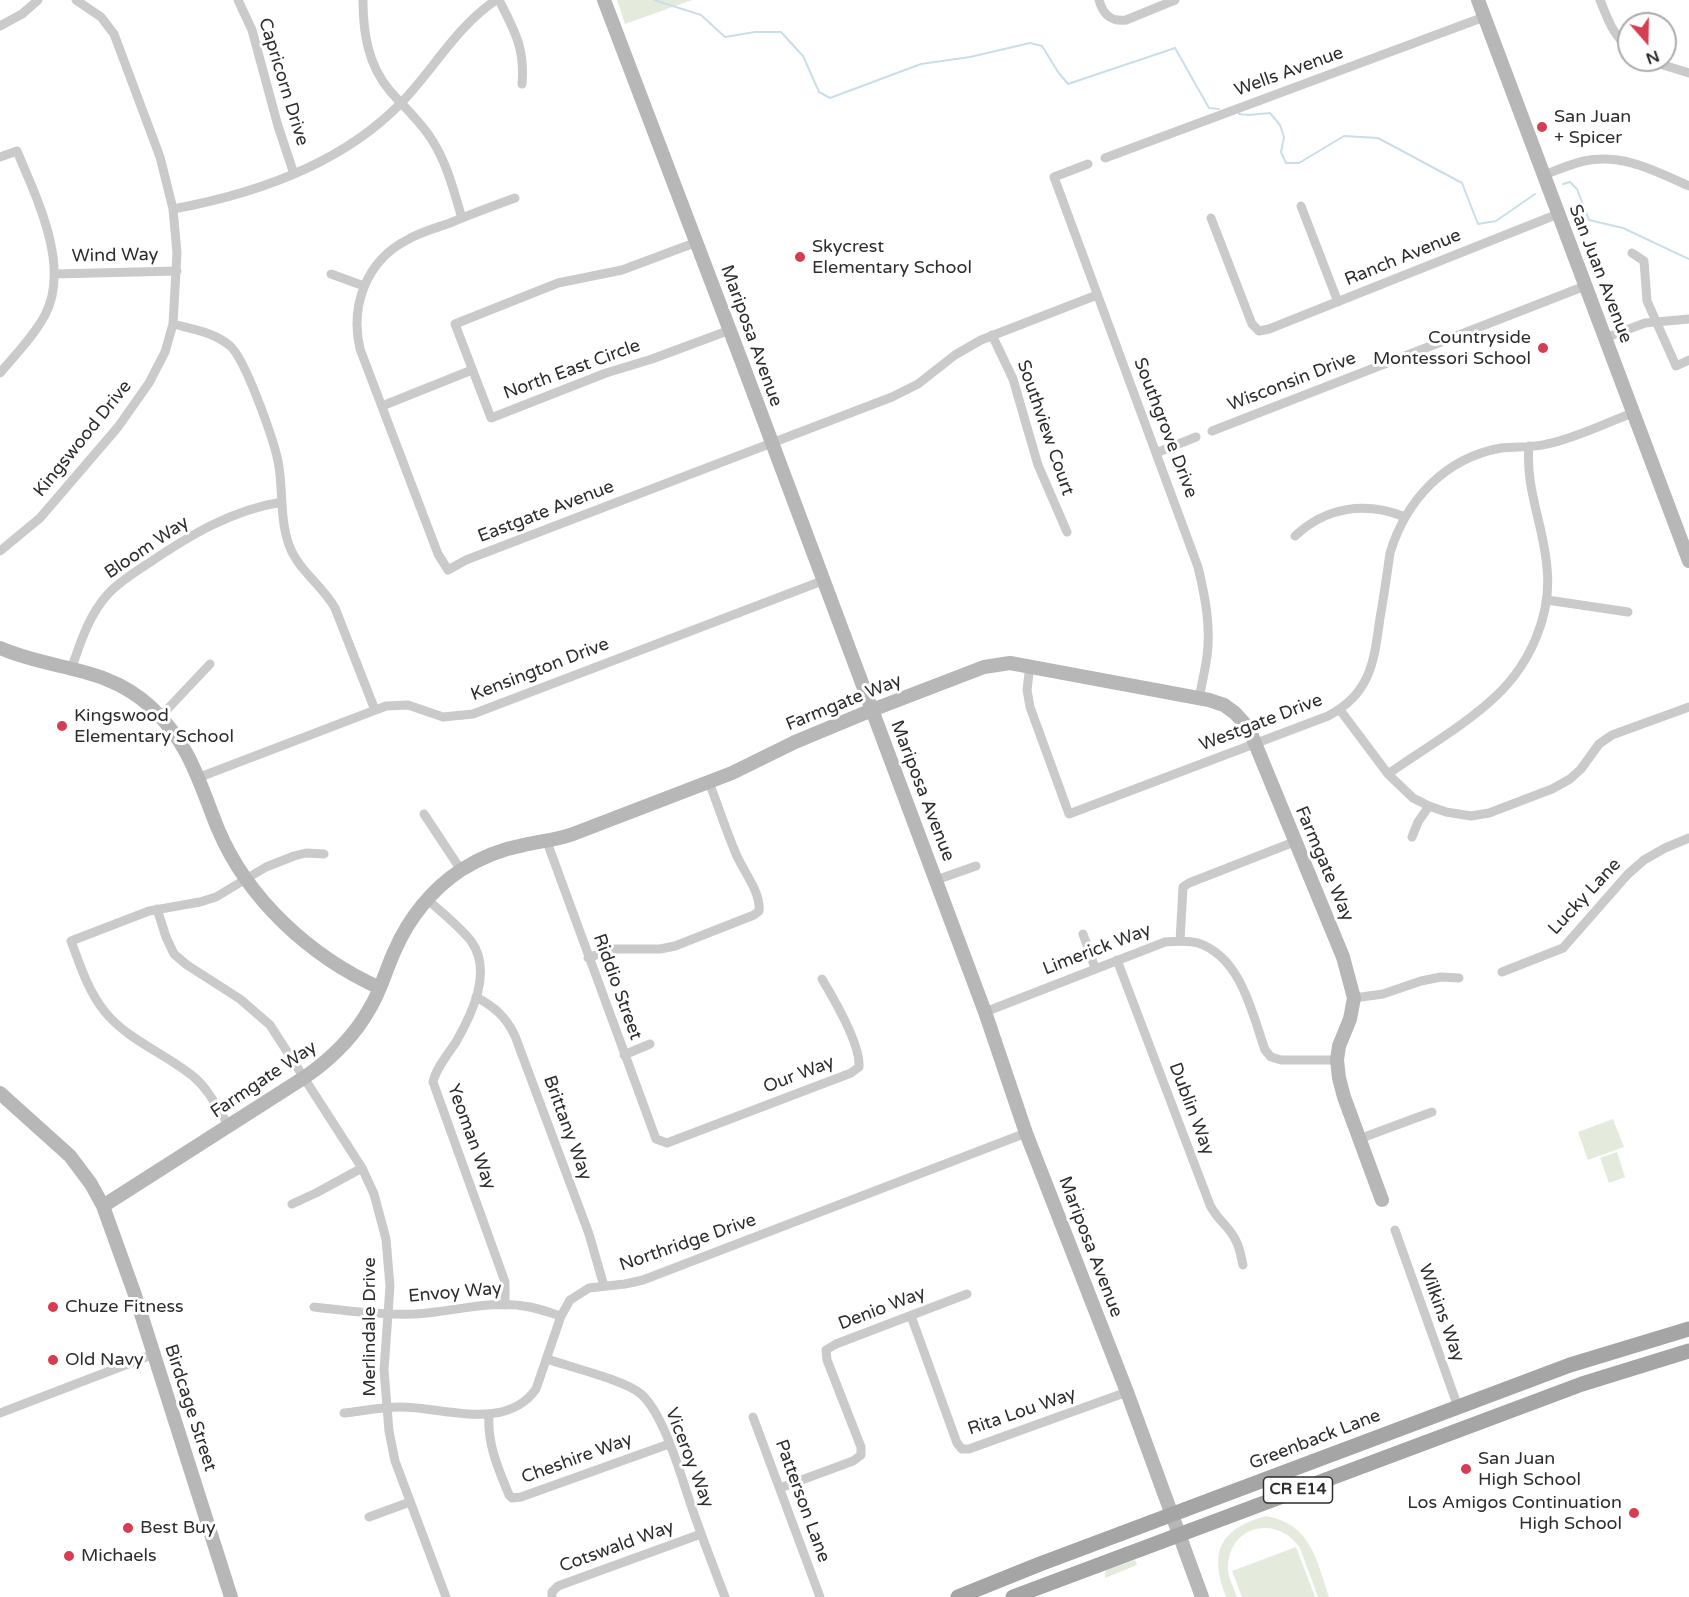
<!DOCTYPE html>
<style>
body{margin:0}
#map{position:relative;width:1689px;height:1597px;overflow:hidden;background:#fff;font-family:"Varela Round",sans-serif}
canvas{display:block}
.north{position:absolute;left:1617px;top:12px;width:60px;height:60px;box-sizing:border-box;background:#fff;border:2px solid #ababab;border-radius:50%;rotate:160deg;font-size:16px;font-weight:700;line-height:24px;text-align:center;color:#2d2d2d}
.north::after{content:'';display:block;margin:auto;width:21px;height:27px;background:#d63d52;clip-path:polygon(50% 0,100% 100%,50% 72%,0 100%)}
</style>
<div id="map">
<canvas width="1689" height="1597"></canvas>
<div class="north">N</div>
</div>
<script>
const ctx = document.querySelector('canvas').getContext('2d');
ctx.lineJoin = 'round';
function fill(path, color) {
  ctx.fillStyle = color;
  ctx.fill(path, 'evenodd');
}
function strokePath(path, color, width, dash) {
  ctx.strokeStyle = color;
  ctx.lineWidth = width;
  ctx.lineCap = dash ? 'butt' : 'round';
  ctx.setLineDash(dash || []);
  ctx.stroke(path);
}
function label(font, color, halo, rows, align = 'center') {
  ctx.font = font + ' "Varela Round",sans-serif';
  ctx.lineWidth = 6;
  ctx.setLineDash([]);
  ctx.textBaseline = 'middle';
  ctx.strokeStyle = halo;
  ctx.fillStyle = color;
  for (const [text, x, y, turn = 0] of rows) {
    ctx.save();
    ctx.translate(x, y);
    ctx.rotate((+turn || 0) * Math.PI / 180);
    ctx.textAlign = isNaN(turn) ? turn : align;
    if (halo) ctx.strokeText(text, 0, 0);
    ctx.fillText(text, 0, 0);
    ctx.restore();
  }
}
fill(new Path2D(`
 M 617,0 L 692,0 L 625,24 Z
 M 1613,1119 L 1624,1147 L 1588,1160 L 1578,1132 Z
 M 1617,1152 L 1625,1177 L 1609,1183 L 1600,1158 Z
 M 1266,1516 C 1311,1524 1316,1559 1329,1597 L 1318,1597 L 1300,1548 C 1278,1515 1230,1524 1228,1566 C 1227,1576 1234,1588 1237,1597 L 1226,1597 C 1209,1552 1219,1529 1266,1516 Z
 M 1296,1547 L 1315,1597 L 1242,1597 L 1232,1571 Z
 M 1135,1560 L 1137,1565 L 1105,1578 L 1106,1570 Z`), '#e4eadc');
strokePath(new Path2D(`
 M 654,0 L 701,15 L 725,37 L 755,32 L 781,32 L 803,56 L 819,92 L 830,98 L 921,64 L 970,57 L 1030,43 L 1042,46 L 1058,72 L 1068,84 L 1175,48 L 1209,108 L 1219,109
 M 1239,114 L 1249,115 L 1270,113 L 1280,125 L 1284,137 L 1281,152 L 1286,163 L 1299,163 L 1344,136 L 1378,138 L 1462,183 L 1478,224 L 1496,221 L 1535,194
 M 1563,184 L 1570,182 L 1577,189 L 1589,220 L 1623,228 L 1689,259`), '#cadee8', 2);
strokePath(new Path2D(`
 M 238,0 L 252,30 L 278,126 L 294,174
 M 363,0 C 363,33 368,65 390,91 C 404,107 421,122 432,140 C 447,163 454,192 462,218
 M 499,0 C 515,32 525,48 522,84
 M 1099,0 C 1103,14 1110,22 1126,20 L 1175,0
 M 1600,0 C 1607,18 1613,35 1629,48
 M 0,26 L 22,14 L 38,0
 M 1647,60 L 1689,73
 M 0,157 L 17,151 C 36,197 71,266 45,315 C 34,336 15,355 0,373
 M 1105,158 L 1484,17
 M 1088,164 L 1054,177 L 1198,567 C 1205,596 1211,626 1207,656 C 1205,670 1202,684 1199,698
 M 1544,175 C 1557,170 1571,164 1584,161 C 1623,153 1655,171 1689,186
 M 515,198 C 493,206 471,214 450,223 C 436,228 420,232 407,240 C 366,261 350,306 360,349 L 438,554 L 448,570 L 466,560 L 892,397 L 918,384 L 955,355 L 981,340 L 1097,295
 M 1301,206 L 1338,302
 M 173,209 C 255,194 341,165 401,103 C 434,69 456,27 496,0
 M 1211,218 L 1252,324 L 1259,331 L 1269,329 L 1558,214
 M 697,242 L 622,270 L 558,283 L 455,324 L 491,418 L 606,373 L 652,359 L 730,330
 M 1632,253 L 1644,261 L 1647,301 L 1676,366 L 1689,360
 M 54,274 L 177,271
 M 331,274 L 364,286
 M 173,324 C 192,329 213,332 229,345 C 245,357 276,445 279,467 C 283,493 280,520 289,545 C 298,570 322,585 335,608 L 375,710
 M 992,335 L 1013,379 L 1038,465 L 1067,532
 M 1605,338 L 1645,323 L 1689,319
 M 382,406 L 472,370
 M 1212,431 L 1585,286
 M 1156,453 L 1196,437
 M 1295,536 C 1326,507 1365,501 1405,517
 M 0,551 L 40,518 L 118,427 L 149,383 L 165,352 L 173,324 L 177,253 L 173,209 L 160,157 L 114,34 L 101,17 L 76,0
 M 1547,600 L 1628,612
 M 1030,665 L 1027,690 L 1030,707 L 1069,814 L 1328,716 C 1371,694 1374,661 1380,618 C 1384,596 1387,574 1390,553 C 1406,500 1445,458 1501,448 C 1516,446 1532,448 1547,444 C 1576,438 1605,423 1633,413
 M 72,667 C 81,641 89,615 108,594 C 120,581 135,572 149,563 C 190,535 232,510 282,502
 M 1340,710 L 1388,774 L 1413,798 L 1429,806 L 1446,812 L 1471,816 L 1489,813 L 1552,789 L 1570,779 L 1581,769 L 1599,744 L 1612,735 L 1689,707
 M 160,717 L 210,664
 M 1388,774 C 1422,750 1467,724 1496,696 C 1530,664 1552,615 1547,568 C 1544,526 1525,489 1529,446
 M 200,777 L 386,706 L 408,705 L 443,717 L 473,714 L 822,581
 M 424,814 L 461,870
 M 1412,837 L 1418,822 L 1429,806
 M 547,842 L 656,1139 L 667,1143 L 851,1073 L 859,1067 C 861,1045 834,999 822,979
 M 936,880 L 976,866
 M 427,899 C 442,913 459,926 471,941 C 493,971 472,1014 456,1042 C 448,1054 436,1068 433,1082 L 500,1268 L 505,1282 L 505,1305
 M 157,909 L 166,937 L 174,954 L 187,965 L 240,999 L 270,1025 L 362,1168 L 374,1194 L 386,1239 L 390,1286 L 384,1370 L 389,1431 L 395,1461 L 446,1597
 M 1083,934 L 1095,968
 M 1180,941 L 1183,887 L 1189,883 L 1294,842
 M 588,958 L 612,949 L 660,949 L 675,946 L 754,915 L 759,911 C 761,892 743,871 736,854 C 726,830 718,806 709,782
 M 1117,960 L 1210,1205 C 1217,1220 1230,1227 1236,1241 C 1240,1248 1241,1257 1243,1265
 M 1502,972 L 1563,948 L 1628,874 L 1644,860 L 1665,848 L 1689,838
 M 476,997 C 495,1007 506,1017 515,1036 L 589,1234 L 604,1286
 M 1354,998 L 1383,994 L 1421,981 L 1441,977 L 1459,978
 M 985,1012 L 1165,942 C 1176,941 1188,940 1198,943 C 1241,957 1252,1013 1265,1050 L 1271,1057 L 1281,1060 L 1337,1060
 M 624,1055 L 650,1044
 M 229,1126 C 218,1109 209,1090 194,1077 C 165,1053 129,1041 105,1012 C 88,991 80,965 71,941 L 149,911 L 200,902 L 216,897 L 266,867 L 294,856 L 306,853 L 324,854
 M 1359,1139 L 1432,1112
 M 292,1204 L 316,1193 L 362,1168
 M 1395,1230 L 1458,1407
 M 314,1307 C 347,1311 381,1315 415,1314 C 453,1312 492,1299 530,1307 C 540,1309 551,1313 561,1316
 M 911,1316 L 957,1443 L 962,1449 L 969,1449 L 1127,1392
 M 547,1359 C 570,1367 624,1380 641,1394 C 665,1415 682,1480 693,1511 C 703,1540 714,1568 725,1597
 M 0,1413 L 154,1354
 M 344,1413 C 362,1411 382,1407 400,1407 C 444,1407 506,1432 536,1389 L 561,1316 L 570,1300 L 589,1288 L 625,1284 L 643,1280 L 1026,1133
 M 489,1414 C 487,1444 498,1468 509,1495 L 512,1498 L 521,1497 L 669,1444
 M 753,1417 L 820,1597
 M 780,1488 L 853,1461 L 861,1455 L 861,1447 L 827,1360 L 826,1350 L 836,1344 L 967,1294
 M 369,1517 L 410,1502
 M 552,1597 L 552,1592 L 558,1586 L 701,1534`), '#cacaca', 9);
strokePath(new Path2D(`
 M 604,0 L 743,365 L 985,1012 L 1026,1133 L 1127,1392 L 1202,1597
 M 1478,0 L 1689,561
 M 0,648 C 52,671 106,665 151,707 C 190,744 199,782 218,829 C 248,900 311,957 380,988
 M 0,1093 L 70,1156 L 91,1184 L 103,1206 L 135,1295 L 231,1597
 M 103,1206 L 305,1077 C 331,1059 354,1037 370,1008 C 381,990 386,969 395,950 C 409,918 432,889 461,870 C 480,858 502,849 524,845 C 541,841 557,840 573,834 L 732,773 L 795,742 L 872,710 L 984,667 L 1010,663 L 1209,700 L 1224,705 L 1235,713 L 1244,723 L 1252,736 L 1343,957 L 1354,998 L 1350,1019 L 1339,1046 L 1337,1060 L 1339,1078 L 1344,1097 L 1382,1200`), '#b7b7b7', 14);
strokePath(new Path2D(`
 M 958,1597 L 1040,1564 L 1570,1365 L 1689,1329
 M 1013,1597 L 1582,1384 L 1689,1351`), '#a5a5a5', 15);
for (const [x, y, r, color] of [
 [1542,127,6,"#d63d52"],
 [800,257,6,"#d63d52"],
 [1543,348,6,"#d63d52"],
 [62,726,6,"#d63d52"],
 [53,1307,6,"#d63d52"],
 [53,1360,6,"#d63d52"],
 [1466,1469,6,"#d63d52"],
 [1634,1513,6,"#d63d52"],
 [128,1528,6,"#d63d52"],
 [69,1556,6,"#d63d52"]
]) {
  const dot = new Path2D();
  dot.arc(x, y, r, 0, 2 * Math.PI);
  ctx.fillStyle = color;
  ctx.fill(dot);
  strokePath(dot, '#fff', 2);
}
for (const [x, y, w] of [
 [1298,1490,69]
]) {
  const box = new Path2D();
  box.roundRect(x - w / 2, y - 13, w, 26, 4.5);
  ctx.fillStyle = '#fff';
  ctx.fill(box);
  strokePath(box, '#2d2d2d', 1.5);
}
label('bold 16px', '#2d2d2d', null, [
 ["CR E14",1298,1490]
]);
label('18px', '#2d2d2d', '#fff', [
 ["Wells Avenue",1289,72,-20],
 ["Capricorn Drive",283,82,73],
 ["Wind Way",115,256,-1],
 ["Ranch Avenue",1403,258,-22],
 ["San Juan Avenue",1600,274,69],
 ["Mariposa Avenue",751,336,70],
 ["North East Circle",572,370,-20],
 ["Wisconsin Drive",1292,382,-21],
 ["Southview Court",1045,428,71],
 ["Southgrove Drive",1165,428,69],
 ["Kingswood Drive",83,439,-51],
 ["Eastgate Avenue",546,512,-21],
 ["Bloom Way",147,548,-34],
 ["Kensington Drive",540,670,-21],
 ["Farmgate Way",844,703,-22],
 ["Westgate Drive",1261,723,-21],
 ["Mariposa Avenue",922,791,69],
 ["Farmgate Way",1324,864,67],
 ["Lucky Lane",1585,897,-47],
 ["Limerick Way",1097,950,-21],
 ["Riddio Street",617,987,70],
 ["Our Way",799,1075,-21],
 ["Farmgate Way",264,1080,-34],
 ["Dublin Way",1191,1109,69],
 ["Brittany Way",567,1128,70],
 ["Yeoman Way",471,1137,70],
 ["Northridge Drive",688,1243,-19],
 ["Mariposa Avenue",1090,1247,69],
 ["Envoy Way",455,1293,-5],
 ["Denio Way",882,1309,-21],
 ["Wilkins Way",1441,1313,70],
 ["Merlindale Drive",370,1327,-90],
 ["Birdcage Street",190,1408,72],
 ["Rita Lou Way",1022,1412,-19],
 ["Greenback Lane",1315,1440,-21],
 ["Viceroy Way",689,1458,69],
 ["Cheshire Way",577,1459,-20],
 ["Patterson Lane",802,1501,70],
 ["Cotswald Way",617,1547,-20]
]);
label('18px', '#2d2d2d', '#fff', [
 ["San Juan",1554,117],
 ["+ Spicer",1554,138],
 ["Skycrest",812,247],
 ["Elementary School",812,268],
 ["Countryside",1531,338,"right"],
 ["Montessori School",1531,359,"right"],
 ["Kingswood",74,716],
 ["Elementary School",74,737],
 ["Chuze Fitness",65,1307],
 ["Old Navy",65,1360],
 ["San Juan",1478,1459],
 ["High School",1478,1480],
 ["Los Amigos Continuation",1622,1503,"right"],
 ["High School",1622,1524,"right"],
 ["Best Buy",140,1528],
 ["Michaels",81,1556]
], 'left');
</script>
